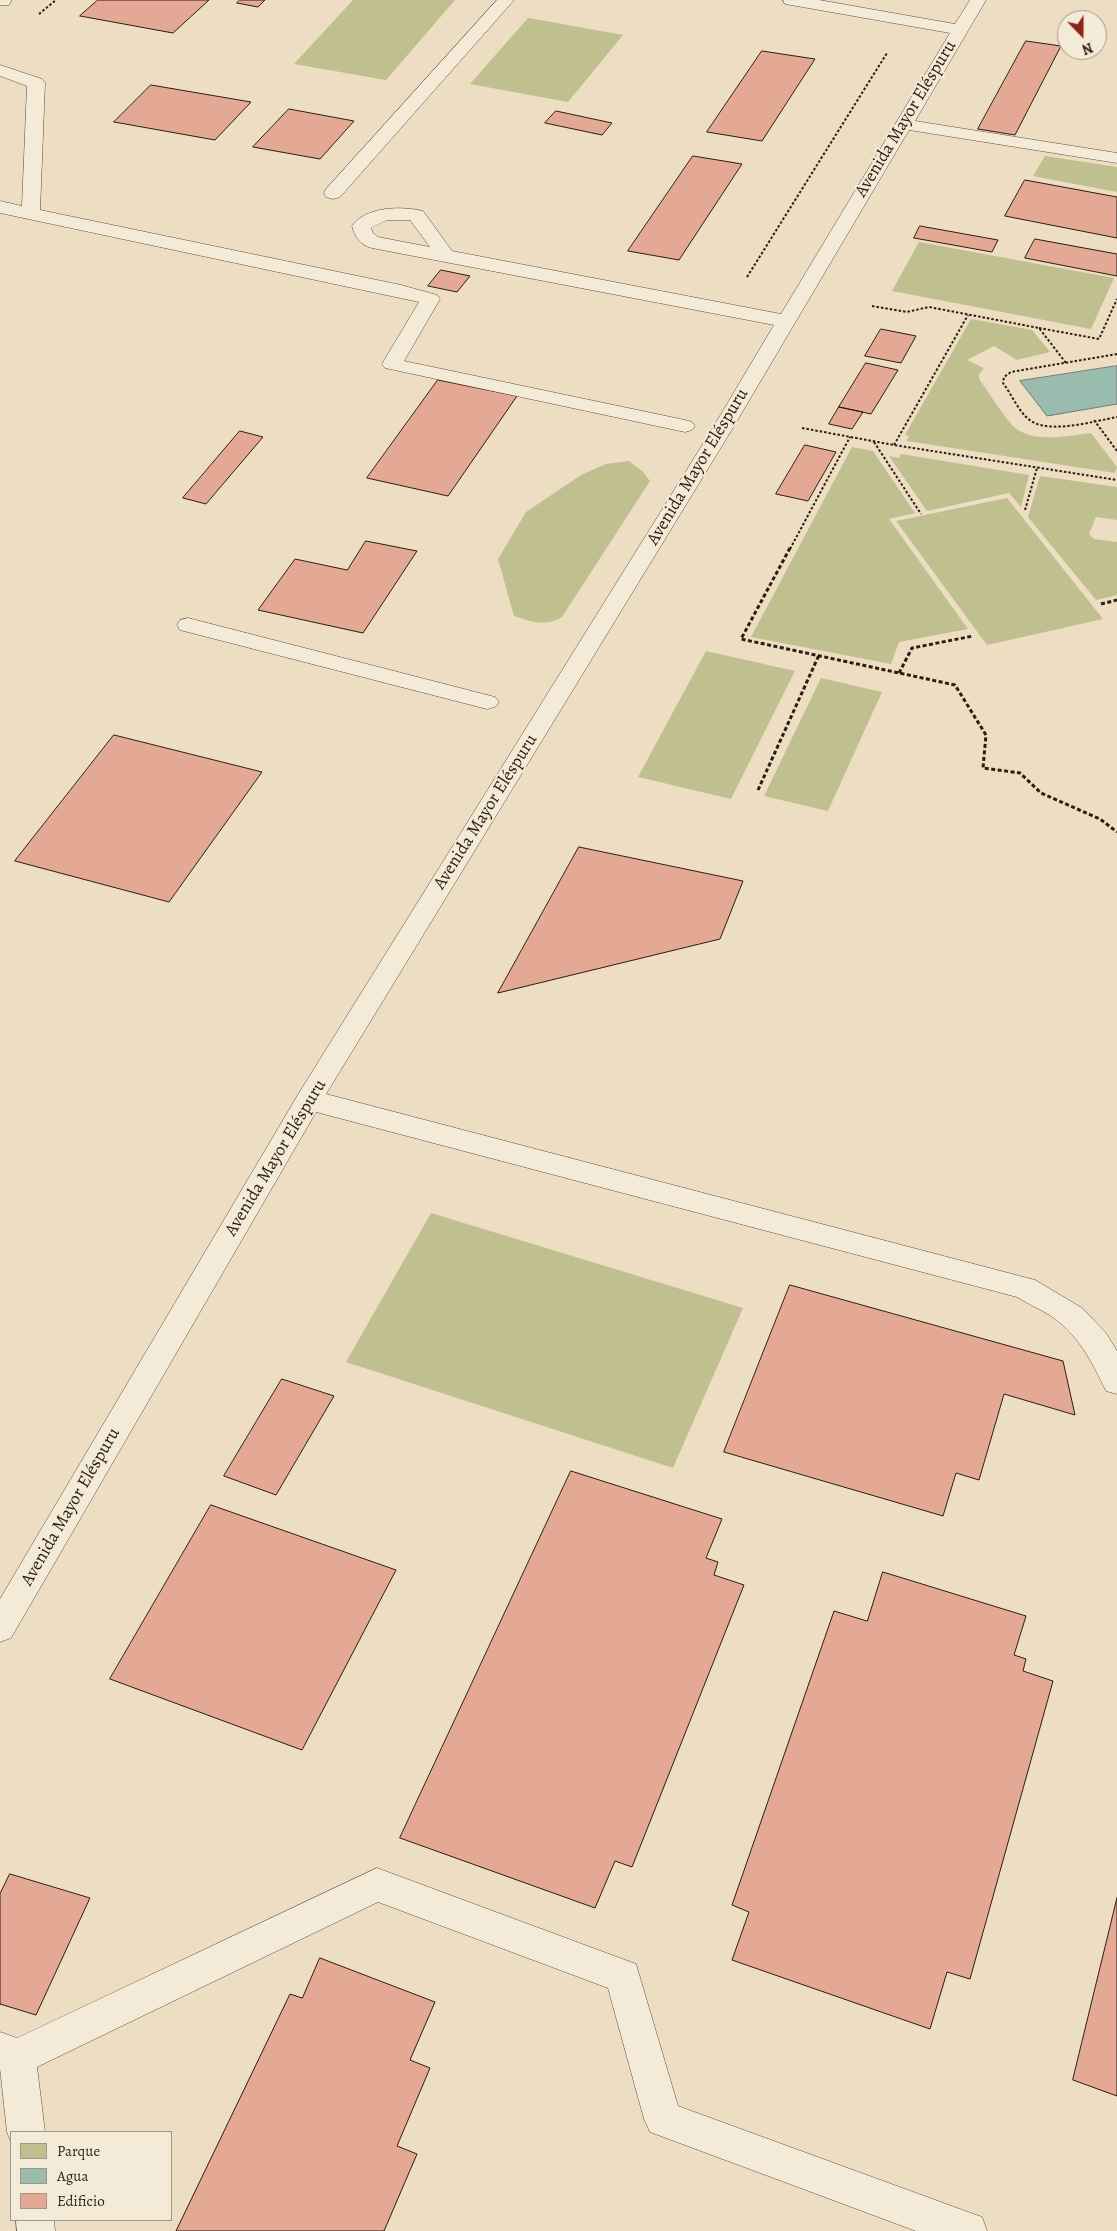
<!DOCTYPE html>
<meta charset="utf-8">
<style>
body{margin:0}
#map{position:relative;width:1117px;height:2231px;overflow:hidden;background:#eddec3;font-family:Alegreya,serif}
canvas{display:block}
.legend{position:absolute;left:10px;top:2131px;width:162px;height:90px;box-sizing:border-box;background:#f3ead8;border:1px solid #a39888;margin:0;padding:6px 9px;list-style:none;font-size:15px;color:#2c1d10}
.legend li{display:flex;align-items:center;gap:10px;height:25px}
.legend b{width:25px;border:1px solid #a39888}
.north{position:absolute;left:1057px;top:10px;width:50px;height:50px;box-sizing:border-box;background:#f3ead8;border:1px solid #a39888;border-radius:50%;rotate:158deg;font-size:14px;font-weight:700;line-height:20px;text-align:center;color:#2c1d10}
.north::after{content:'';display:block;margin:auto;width:18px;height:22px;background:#8f2418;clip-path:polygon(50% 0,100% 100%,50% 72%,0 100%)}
</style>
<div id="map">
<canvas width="1117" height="2231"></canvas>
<ul class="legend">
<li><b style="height:14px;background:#bfbf8f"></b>Parque</li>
<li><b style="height:14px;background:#9abcaf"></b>Agua</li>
<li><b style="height:14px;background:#e4a994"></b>Edificio</li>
</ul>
<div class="north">N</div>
</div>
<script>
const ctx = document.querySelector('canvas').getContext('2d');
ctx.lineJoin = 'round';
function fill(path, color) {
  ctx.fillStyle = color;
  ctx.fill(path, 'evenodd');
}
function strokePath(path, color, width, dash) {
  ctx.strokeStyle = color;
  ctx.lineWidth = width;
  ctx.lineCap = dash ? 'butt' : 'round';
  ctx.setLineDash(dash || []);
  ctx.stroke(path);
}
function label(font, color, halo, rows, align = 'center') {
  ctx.font = font + ' Alegreya,serif';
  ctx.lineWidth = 4;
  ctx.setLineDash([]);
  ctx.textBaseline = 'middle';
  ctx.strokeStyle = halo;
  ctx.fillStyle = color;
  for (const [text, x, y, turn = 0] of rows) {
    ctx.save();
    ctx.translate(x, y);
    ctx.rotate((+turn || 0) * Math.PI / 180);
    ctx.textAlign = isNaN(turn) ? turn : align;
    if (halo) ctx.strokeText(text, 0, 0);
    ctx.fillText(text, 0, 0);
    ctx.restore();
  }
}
fill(new Path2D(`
 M 353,0 L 455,0 L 386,80 L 294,64 Z
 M 528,18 L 529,18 L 623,35 L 568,102 L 470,84 Z
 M 1045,156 L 1117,167 L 1117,192 L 1033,176 Z
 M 919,242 L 1114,278 L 1091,329 L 892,291 Z
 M 971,319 L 1032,330 L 1050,352 L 1017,360 L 994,346 L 967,360 L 984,368 L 979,374 L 979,379 C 990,394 1000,411 1012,425 C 1030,444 1068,436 1091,433 L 1117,467 L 1115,473 L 907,441 L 909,436 L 905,435 Z
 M 852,447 L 873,451 L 915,513 L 889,519 L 968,629 L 899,642 L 891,664 L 751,637 Z
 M 901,454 L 1029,475 L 1021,507 L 1009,493 L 927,511 L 889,456 L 899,458 Z
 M 629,461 L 642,471 L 650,481 L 562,617 C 544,627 532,622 514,616 L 498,559 L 526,512 L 581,475 L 606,464 Z
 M 1040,476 L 1117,487 L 1117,520 L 1096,517 L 1089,534 L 1094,539 L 1117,542 L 1117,595 L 1096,600 L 1028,517 Z
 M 1007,498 L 1103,619 L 987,645 L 896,521 Z
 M 706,651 L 795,671 L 731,799 L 638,777 Z
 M 821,678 L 882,692 L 828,811 L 764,796 Z
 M 431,1213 L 743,1308 L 673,1468 L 346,1362 Z`), '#bfbf8f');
const water = new Path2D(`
 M 1117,366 L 1117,404 L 1047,416 L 1020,381 Z`);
fill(water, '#9abcaf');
strokePath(water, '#6e7c6f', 1);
const building = new Path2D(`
 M 98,0 L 209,0 L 173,33 L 80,16 Z
 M 240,0 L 265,0 L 258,7 L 237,3 Z
 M 1026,41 L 1061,46 L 1015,135 L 978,129 Z
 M 762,51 L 815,59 L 762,141 L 707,132 Z
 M 151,85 L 251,102 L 215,140 L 114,122 Z
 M 289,109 L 354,121 L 320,159 L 253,147 Z
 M 556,111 L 612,123 L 602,135 L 545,123 Z
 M 693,156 L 742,164 L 679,260 L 628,251 Z
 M 1025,180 L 1117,197 L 1117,238 L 1005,216 Z
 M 920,226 L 998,240 L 992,252 L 914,238 Z
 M 1035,239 L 1117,254 L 1117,276 L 1025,258 Z
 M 441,270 L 470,276 L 457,292 L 428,286 Z
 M 881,329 L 916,336 L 901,363 L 865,356 Z
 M 866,363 L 898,370 L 871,414 L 839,407 Z
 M 438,380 L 517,396 L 448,496 L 367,478 Z
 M 839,407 L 863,412 L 852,429 L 829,424 Z
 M 240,431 L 263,437 L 206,504 L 183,498 Z
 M 805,445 L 836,452 L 808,501 L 776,494 Z
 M 366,541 L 417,551 L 363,633 L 258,610 L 295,559 L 347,570 Z
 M 114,735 L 262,772 L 169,902 L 15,861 Z
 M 579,847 L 743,881 L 720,939 L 498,993 Z
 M 790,1285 L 1063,1361 L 1075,1415 L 1004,1394 L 979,1480 L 956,1473 L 943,1516 L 724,1452 Z
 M 282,1379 L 334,1396 L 276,1495 L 224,1476 Z
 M 571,1471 L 722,1519 L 706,1558 L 718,1562 L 714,1575 L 744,1585 L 632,1867 L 615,1861 L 595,1908 L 400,1838 Z
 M 211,1505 L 396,1570 L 302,1750 L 110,1679 Z
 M 883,1572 L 1026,1616 L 1014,1655 L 1026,1659 L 1023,1671 L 1053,1681 L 970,1979 L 947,1972 L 930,2029 L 732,1960 L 749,1912 L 732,1905 L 834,1611 L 867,1621 Z
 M 10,1874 L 90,1898 L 36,2015 L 0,2004 L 0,1894 Z
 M 1117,1898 L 1117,2096 L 1073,2080 Z
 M 320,1958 L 435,2002 L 410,2060 L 430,2068 L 397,2146 L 417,2154 L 384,2231 L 176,2231 L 290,1994 L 302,1998 Z`);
fill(building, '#e4a994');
strokePath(building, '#2c1d10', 1);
const lane = new Path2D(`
 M 0,0 L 11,0 L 11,1 L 9,5 L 0,5 Z
 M 497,0 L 514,0 L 340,197 L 333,199 L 326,197 L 324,193 L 326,189 Z
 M 783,0 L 819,0 L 955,24 L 970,0 L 986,0 L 915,121 L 1117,153 L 1117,163 L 909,130 L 731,431 L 326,1094 L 1035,1280 L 1082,1308 L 1106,1333 L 1117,1351 L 1117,1394 L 1106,1391 C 1092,1362 1079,1335 1051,1316 C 1040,1309 1028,1304 1017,1297 L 316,1112 L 11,1638 L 0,1642 L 0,1599 L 299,1093 L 711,431 L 774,325 L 372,248 C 360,245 355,237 352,226 C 366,206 402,206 423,211 L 452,251 L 781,314 L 950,33 L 791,5 L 785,4 ZM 387,220 L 410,220 L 430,247 L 378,237 L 373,233 L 371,228 Z
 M 0,65 L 42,79 L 45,83 L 40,210 L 401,285 L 437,295 L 440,299 L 404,361 L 685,420 L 692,422 L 695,426 L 692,430 L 685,432 L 385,368 L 382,364 L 419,302 L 0,213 L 0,201 L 22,206 L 27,86 L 0,76 Z
 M 188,618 L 495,697 L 499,702 L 495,707 L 487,709 L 180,630 L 177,625 L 180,620 Z
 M 377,1868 L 636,1964 L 678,2106 L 968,2212 L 982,2217 L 987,2231 L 916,2231 L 650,2132 L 644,2119 L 608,1988 L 378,1902 L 37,2067 L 45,2132 L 11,2132 L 11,2142 L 7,2132 L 0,2068 L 0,2032 L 17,2038 Z
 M 16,2220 L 54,2220 L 55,2231 L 17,2231 Z`);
strokePath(lane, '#5c4d3d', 1);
strokePath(new Path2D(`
 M 39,14 L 56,0
 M 747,277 L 887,53
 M 872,306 L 907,312 L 929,307 L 1039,328 L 1066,363
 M 1039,328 L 1099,339 L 1117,299
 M 1117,354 L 1011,372 L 1004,377 L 1003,383 C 1012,395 1019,413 1031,421 C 1051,434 1095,421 1117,417
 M 1094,420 L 1117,451
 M 802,428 L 894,445 L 1117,480
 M 874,442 L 921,514
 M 894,445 L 968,315
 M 1025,510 L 1037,468
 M 790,549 L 850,437`), '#2c1d10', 2, [2.5, 2]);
strokePath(new Path2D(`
 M 790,548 L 741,639 L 955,685 L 986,735 L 983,768 L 1020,773 L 1041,793 L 1100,819 L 1117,832
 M 1101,604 L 1117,600
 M 899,673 L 912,648 L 973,636
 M 758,790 L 819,655`), '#2c1d10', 3, [4, 2.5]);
fill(lane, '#f3ead8');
label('18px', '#2c1d10', '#f3ead8', [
 ["Avenida Mayor Eléspuru",906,119,-59],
 ["Avenida Mayor Eléspuru",698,467,-59],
 ["Avenida Mayor Eléspuru",486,812,-58],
 ["Avenida Mayor Eléspuru",276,1158,-59],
 ["Avenida Mayor Eléspuru",71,1507,-60]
]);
</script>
